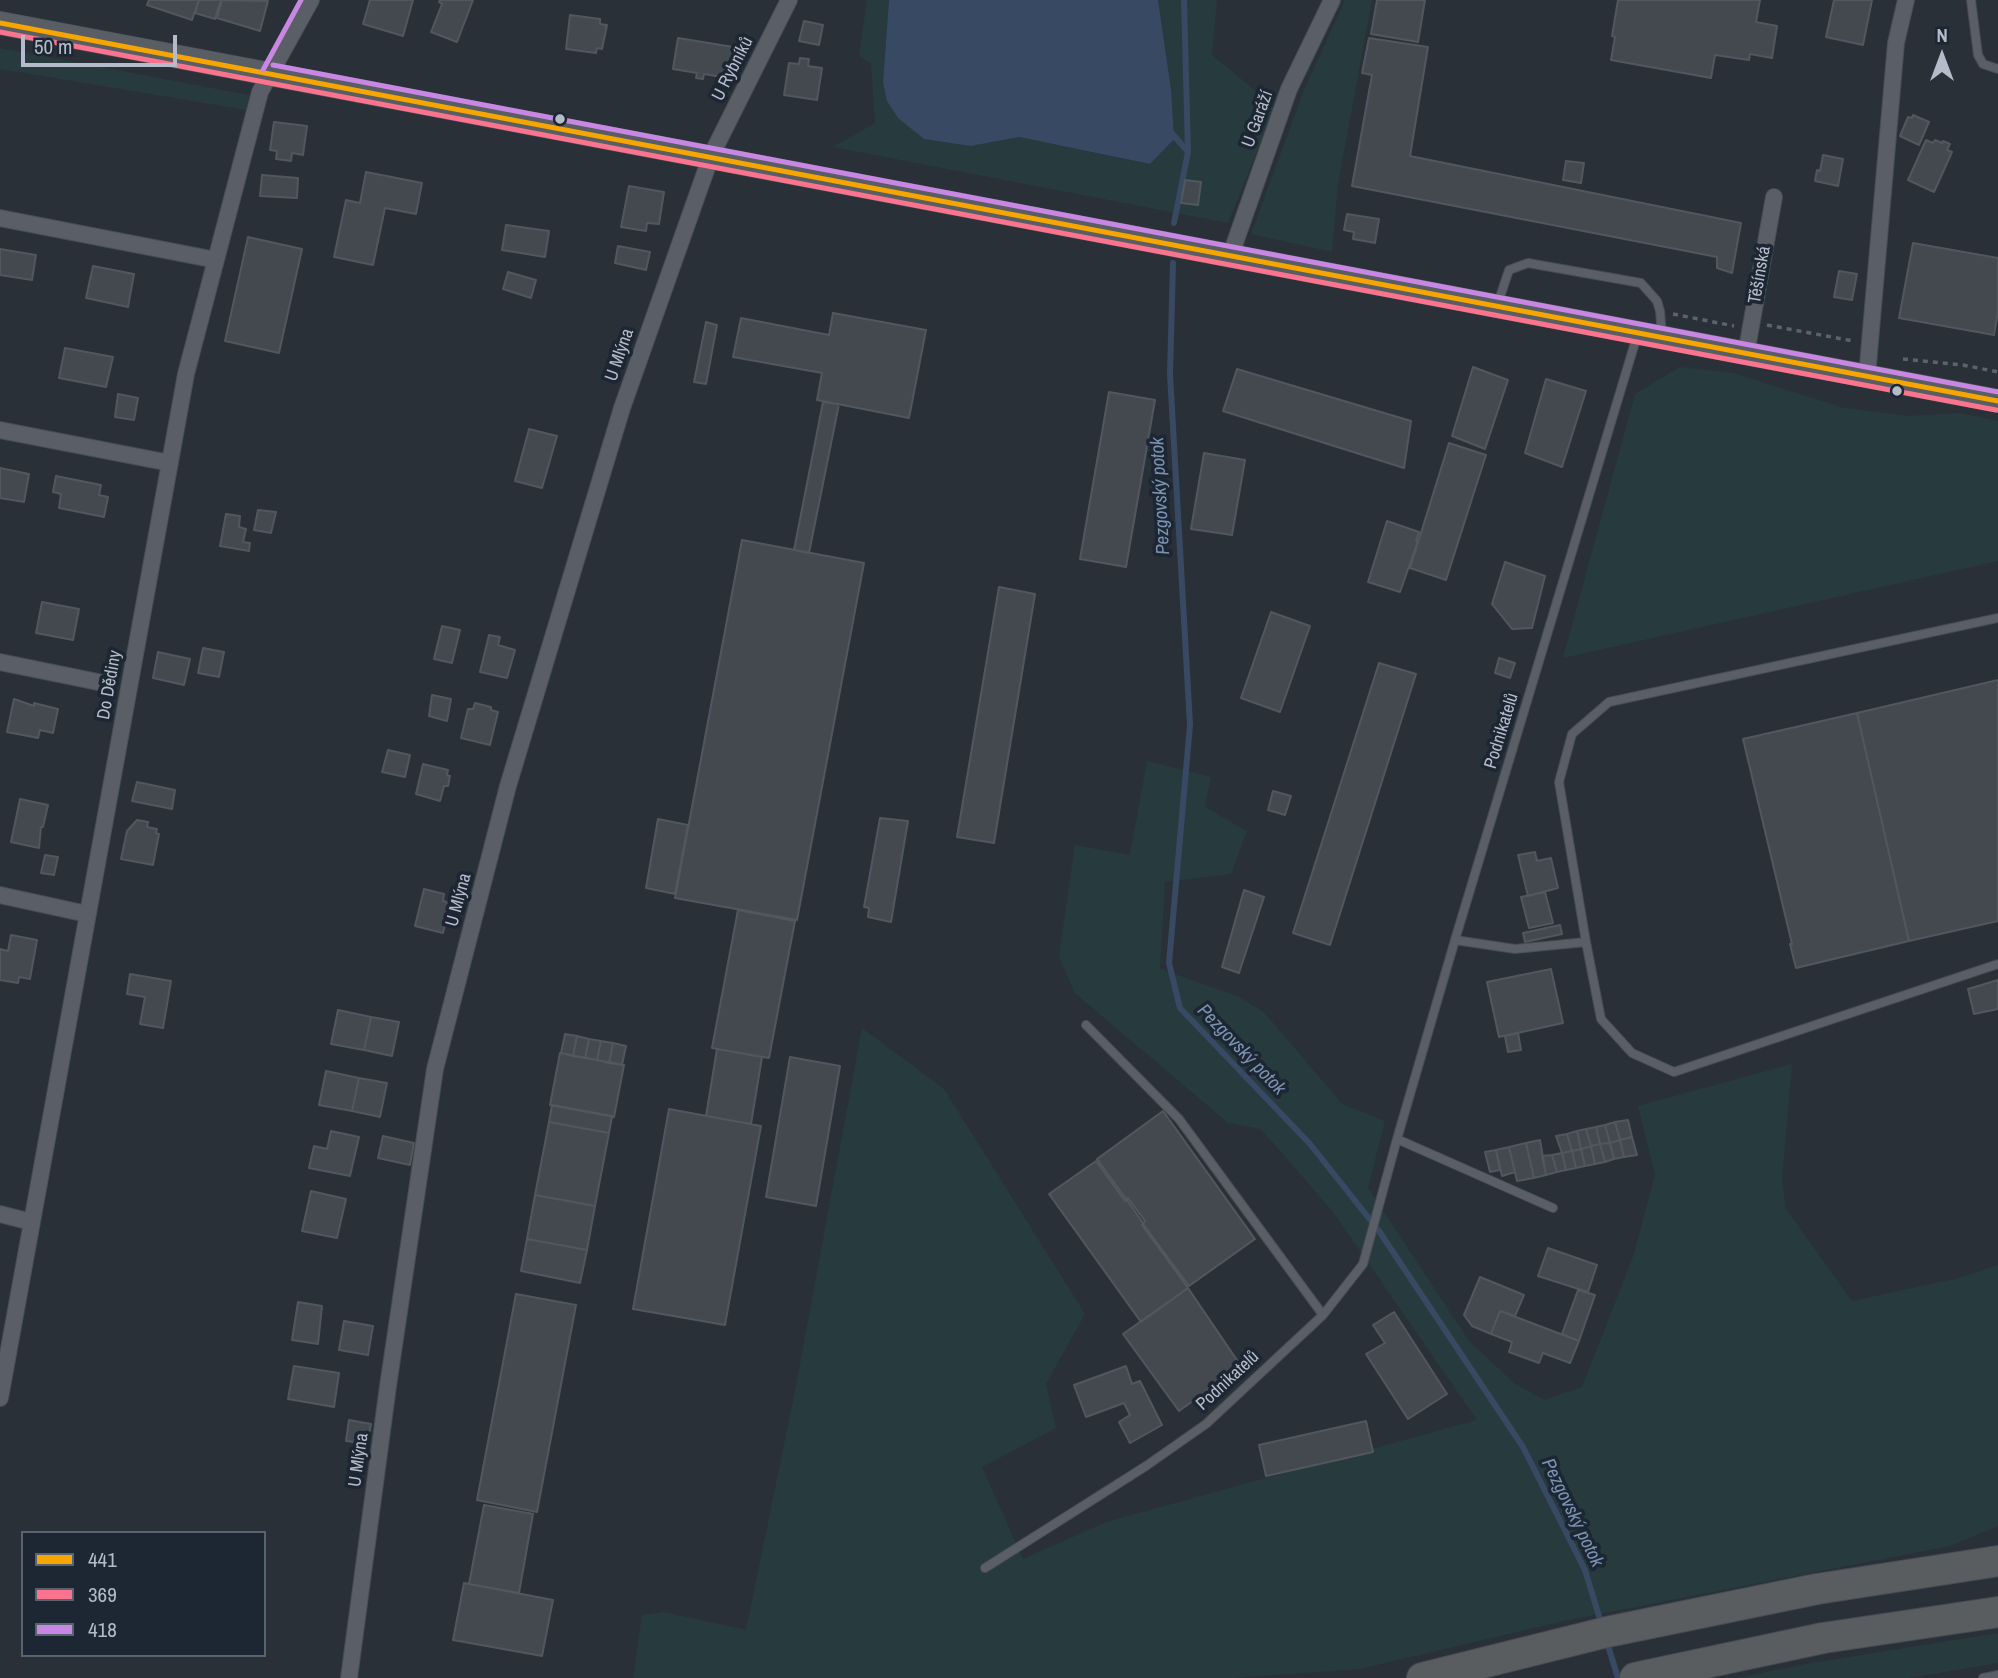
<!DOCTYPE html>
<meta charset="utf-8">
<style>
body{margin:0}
#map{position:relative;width:1998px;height:1678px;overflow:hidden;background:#2a3038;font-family:"Archivo Narrow",sans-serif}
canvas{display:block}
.legend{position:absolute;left:21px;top:1531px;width:245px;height:126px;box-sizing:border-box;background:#1d2633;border:2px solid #59626f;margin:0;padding:9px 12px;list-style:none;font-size:21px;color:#b4bcc9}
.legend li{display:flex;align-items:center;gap:14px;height:35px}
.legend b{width:35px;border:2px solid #59626f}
.north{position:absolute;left:1907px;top:21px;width:70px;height:70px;-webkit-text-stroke:5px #1d2633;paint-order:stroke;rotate:0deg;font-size:19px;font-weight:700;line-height:28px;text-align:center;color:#b4bcc9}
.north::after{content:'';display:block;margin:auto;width:24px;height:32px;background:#b4bcc9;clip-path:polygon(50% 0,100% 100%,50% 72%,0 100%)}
.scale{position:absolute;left:21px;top:35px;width:156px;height:32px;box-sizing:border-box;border:4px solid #b4bcc9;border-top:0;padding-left:9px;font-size:21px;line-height:24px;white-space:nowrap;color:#b4bcc9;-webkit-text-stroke:5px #1d2633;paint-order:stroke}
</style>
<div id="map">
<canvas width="1998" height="1678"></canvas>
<ul class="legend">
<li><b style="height:9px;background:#f7a600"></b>441</li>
<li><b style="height:9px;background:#fc738d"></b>369</li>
<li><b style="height:9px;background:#c787e3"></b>418</li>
</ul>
<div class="north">N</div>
<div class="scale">50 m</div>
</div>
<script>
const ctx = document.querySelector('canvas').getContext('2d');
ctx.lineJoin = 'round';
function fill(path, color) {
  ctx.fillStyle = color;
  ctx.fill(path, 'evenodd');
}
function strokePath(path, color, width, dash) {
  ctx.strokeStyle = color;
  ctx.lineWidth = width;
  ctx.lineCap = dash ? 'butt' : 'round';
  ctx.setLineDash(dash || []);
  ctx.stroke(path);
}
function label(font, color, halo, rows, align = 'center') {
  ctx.font = font + ' "Archivo Narrow",sans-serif';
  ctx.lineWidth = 7;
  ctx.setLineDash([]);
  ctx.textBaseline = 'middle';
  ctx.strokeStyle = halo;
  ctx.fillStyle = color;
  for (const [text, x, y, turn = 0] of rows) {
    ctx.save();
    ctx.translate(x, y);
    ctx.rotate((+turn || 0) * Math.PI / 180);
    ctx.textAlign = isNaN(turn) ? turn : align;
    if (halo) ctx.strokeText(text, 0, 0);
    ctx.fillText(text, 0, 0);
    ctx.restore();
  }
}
fill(new Path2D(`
 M 867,0 L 889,0 L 883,82 L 971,146 L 1019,137 L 1150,164 L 1171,89 L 1158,0 L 1217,0 L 1212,55 L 1268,101 L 1274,109 L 1228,223 L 833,147 L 875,123 L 871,64 L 859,56 Z
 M 1345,0 L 1372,0 L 1338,184 L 1332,252 L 1251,234 L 1304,90 Z
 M 0,48 L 249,95 L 247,110 L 0,69 Z
 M 1680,367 L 1733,373 L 1844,408 L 1906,416 L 1960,413 L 1998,421 L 1998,561 L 1563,658 L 1635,394 Z
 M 1147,761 L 1211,777 L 1205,807 L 1247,831 L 1231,874 L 1165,882 L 1160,969 L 1237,996 L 1264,1012 L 1342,1104 L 1385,1121 L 1368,1188 L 1469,1341 L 1514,1383 L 1544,1400 L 1582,1387 L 1634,1254 L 1655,1174 L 1638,1106 L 1792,1064 L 1782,1180 L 1786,1209 L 1852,1301 L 1959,1278 L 1998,1265 L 1998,1526 L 1950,1546 L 1568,1620 L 1360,1669 L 1233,1678 L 633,1678 L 642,1615 L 664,1612 L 746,1630 L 796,1386 L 862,1028 L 944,1089 L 1085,1314 L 1046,1384 L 1056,1428 L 982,1467 L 1023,1559 L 1106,1522 L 1477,1420 L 1333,1212 L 1261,1129 L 1228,1123 L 1075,993 L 1059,957 L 1075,845 L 1130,855 Z
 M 1998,1633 L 1998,1663 L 1909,1678 L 1736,1678 L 1812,1663 Z`), '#273a3e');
fill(new Path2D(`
 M 889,0 L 1158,0 L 1171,89 L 1174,139 L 1150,164 L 1019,137 L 971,146 L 924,139 L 898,118 L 887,101 L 883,82 Z`), '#384963');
strokePath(new Path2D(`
 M 1170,131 L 1188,152
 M 1174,223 L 1188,152 L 1184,0
 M 1173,263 L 1170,374 L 1190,725 L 1169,963 L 1180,1008 L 1310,1144 L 1379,1231 L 1523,1447 L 1585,1570 L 1602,1626
 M 1606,1639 L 1618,1678`), '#384963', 6);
const building = new Path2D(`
 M 149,0 L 199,0 L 192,20 L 147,5 Z
 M 199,0 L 221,0 L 215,19 L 195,13 Z
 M 222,0 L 268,1 L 260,31 L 217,18 Z
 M 370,0 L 413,0 L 403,36 L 363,24 Z
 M 440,0 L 473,0 L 457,42 L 431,32 L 442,4 L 439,2 Z
 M 1377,0 L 1425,0 L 1418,42 L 1371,34 Z
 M 1618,0 L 1760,0 L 1756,22 L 1777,26 L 1772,58 L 1750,54 L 1749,60 L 1715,55 L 1711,78 L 1611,60 L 1615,37 L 1612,36 Z
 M 1834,0 L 1872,0 L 1863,45 L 1826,37 Z
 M 570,15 L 600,19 L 600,24 L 607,25 L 602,49 L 597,48 L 596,53 L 566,49 Z
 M 804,21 L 823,25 L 819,45 L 799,41 Z
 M 678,38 L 733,47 L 728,78 L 704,74 L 703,79 L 696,78 L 697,73 L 673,69 Z
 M 1369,38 L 1428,47 L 1410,156 L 1741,223 L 1732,273 L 1717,268 L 1717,257 L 1352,186 L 1372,75 L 1362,73 Z
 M 800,58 L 809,59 L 808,66 L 822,68 L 817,100 L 784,95 L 789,63 L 799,64 Z
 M 1913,115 L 1929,122 L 1919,145 L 1900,136 L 1908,117 L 1912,118 Z
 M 274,122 L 307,126 L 303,155 L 292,153 L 291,161 L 276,159 L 277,151 L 270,150 Z
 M 1926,140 L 1933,143 L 1935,140 L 1942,143 L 1943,141 L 1950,144 L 1947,150 L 1952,152 L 1934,192 L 1908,180 Z
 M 1823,155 L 1843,159 L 1838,186 L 1815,181 L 1817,170 L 1820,171 Z
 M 1566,161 L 1584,163 L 1581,183 L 1563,180 Z
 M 366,172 L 422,183 L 416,214 L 385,208 L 373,265 L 334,257 L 346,200 L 360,203 Z
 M 262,175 L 298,178 L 297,198 L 260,196 Z
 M 1185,180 L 1201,182 L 1198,205 L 1181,203 Z
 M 629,186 L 664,192 L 659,224 L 647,223 L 646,231 L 621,227 Z
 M 1347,214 L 1379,219 L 1375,243 L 1353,239 L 1354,232 L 1344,230 Z
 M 506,225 L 549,231 L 545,257 L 502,250 Z
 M 248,237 L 302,249 L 279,353 L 225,341 Z
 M 1913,243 L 1998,258 L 1998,311 L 1994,335 L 1899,318 Z
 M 618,246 L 650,252 L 646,270 L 615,263 Z
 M 0,249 L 36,255 L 32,280 L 0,275 Z
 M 93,266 L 134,274 L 128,307 L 86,298 Z
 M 1839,271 L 1857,274 L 1852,300 L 1834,297 Z
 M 508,272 L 536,280 L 531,298 L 503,289 Z
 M 833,313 L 926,330 L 909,418 L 817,400 L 822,373 L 733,357 L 741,318 L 829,335 Z
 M 706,322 L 717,325 L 706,384 L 694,382 Z
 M 65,348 L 113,357 L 106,387 L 59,378 Z
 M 1473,367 L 1508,380 L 1485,449 L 1452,436 Z
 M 1237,369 L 1411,421 L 1404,468 L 1223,411 Z
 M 1546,379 L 1586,391 L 1562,467 L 1525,453 Z
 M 1109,392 L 1155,400 L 1126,567 L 1080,559 Z
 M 118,394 L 138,398 L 134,420 L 115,417 Z
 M 823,402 L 839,404 L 809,553 L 794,550 Z
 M 529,429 L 557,436 L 542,488 L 515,481 Z
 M 1449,443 L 1486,455 L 1446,580 L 1410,568 Z
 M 1204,453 L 1245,460 L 1232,535 L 1191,529 Z
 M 0,468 L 29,474 L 24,502 L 0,498 Z
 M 56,476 L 101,485 L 99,495 L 108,497 L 104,517 L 59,508 L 61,494 L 53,492 Z
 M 258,510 L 276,512 L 271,533 L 254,530 Z
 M 226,514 L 240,516 L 239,527 L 246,529 L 243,542 L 250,543 L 249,551 L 220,546 Z
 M 1387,521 L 1419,532 L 1416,541 L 1418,541 L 1400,592 L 1368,582 Z
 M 742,540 L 864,563 L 797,920 L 675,898 Z
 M 1505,562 L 1545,576 L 1532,628 L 1512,629 L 1492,604 Z
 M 999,587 L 1035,594 L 994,843 L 957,837 Z
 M 42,602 L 79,609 L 73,640 L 36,633 Z
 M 1271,612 L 1310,626 L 1280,712 L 1241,698 Z
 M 442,626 L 460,630 L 452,663 L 434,659 Z
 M 489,635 L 500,637 L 498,645 L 515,650 L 507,678 L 480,672 Z
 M 203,648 L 224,652 L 219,677 L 198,673 Z
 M 158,652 L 190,659 L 184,685 L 153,678 Z
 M 1499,658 L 1515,663 L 1510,678 L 1495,673 Z
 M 1379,663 L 1416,674 L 1330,945 L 1293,933 Z
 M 1998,680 L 1998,921 L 1909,941 L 1857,713 Z
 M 432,695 L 451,699 L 447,721 L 429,716 Z
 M 14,699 L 34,706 L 34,703 L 58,709 L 53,733 L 40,730 L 38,738 L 7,732 Z
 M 475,703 L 491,707 L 491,710 L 498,712 L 490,745 L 461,738 L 468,709 L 473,709 Z
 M 1857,713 L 1909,941 L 1796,968 L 1790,944 L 1792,944 L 1743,739 Z
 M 388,750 L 410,755 L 405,777 L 382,772 Z
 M 423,764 L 448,770 L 447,775 L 450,776 L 448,786 L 444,786 L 440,801 L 416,794 Z
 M 137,782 L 175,790 L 172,809 L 132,801 Z
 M 1273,791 L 1291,796 L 1285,815 L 1268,810 Z
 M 20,799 L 48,805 L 43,827 L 41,827 L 39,848 L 11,842 Z
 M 880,818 L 908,821 L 891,922 L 868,917 L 869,908 L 864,907 Z
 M 658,819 L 688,825 L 675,894 L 646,888 Z
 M 137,820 L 148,822 L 147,827 L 157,829 L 156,833 L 159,834 L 153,865 L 121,859 L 127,831 Z
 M 1535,852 L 1537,861 L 1551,858 L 1558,888 L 1528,896 L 1518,855 Z
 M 45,855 L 58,857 L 54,875 L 41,873 Z
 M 424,889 L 444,894 L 443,901 L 450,903 L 443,933 L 415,926 Z
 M 1244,890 L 1264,897 L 1239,973 L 1222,967 Z
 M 1545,892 L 1553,923 L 1529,928 L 1521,897 Z
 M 738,910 L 795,921 L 769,1058 L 712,1048 Z
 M 1560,925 L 1562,934 L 1525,942 L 1523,933 Z
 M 11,935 L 37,940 L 30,979 L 19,977 L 18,983 L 0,980 L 0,949 L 8,951 Z
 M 1551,969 L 1563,1023 L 1499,1037 L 1487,982 Z
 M 130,974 L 171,981 L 163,1028 L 140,1024 L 145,997 L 127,994 Z
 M 1998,980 L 1998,1009 L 1974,1014 L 1968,989 Z
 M 338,1010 L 371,1017 L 364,1050 L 331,1044 Z
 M 371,1017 L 399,1022 L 392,1056 L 364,1050 Z
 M 1518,1033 L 1521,1050 L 1508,1052 L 1505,1036 Z
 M 565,1034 L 577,1036 L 573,1056 L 561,1053 Z
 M 577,1036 L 589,1039 L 585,1058 L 573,1056 Z
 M 589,1039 L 601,1041 L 597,1060 L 585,1058 Z
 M 601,1041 L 613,1043 L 609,1063 L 597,1060 Z
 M 613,1043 L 626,1046 L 622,1065 L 609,1063 Z
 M 717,1049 L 762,1057 L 751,1124 L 706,1116 Z
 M 560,1053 L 624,1065 L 614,1117 L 550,1105 Z
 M 790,1057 L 840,1066 L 816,1206 L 766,1197 Z
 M 326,1071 L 359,1078 L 352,1111 L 319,1105 Z
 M 359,1078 L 387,1083 L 380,1117 L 352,1111 Z
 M 552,1105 L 612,1116 L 609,1133 L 549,1122 Z
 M 669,1109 L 761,1126 L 725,1325 L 633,1309 Z
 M 1163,1111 L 1255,1239 L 1189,1286 L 1143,1224 L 1145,1221 L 1128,1198 L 1126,1199 L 1097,1159 Z
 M 1628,1120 L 1632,1137 L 1620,1140 L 1615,1122 Z
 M 549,1122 L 609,1133 L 595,1206 L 535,1195 Z
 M 1615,1122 L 1620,1140 L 1610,1143 L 1605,1125 Z
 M 1605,1125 L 1610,1143 L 1600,1144 L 1596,1127 Z
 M 1596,1127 L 1600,1144 L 1591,1146 L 1586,1129 Z
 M 1586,1129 L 1591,1146 L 1581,1149 L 1577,1131 Z
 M 331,1131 L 359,1137 L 350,1176 L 309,1168 L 314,1146 L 327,1149 Z
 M 1577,1131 L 1581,1149 L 1572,1151 L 1567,1134 Z
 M 1567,1134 L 1572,1151 L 1562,1153 L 1556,1136 Z
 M 383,1136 L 414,1143 L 410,1165 L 378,1158 Z
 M 1632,1137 L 1637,1155 L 1624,1157 L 1620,1140 Z
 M 1540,1140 L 1546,1175 L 1534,1178 L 1526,1143 Z
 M 1620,1140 L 1624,1157 L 1614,1159 L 1610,1143 Z
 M 1526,1143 L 1534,1178 L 1517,1181 L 1509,1147 Z
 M 1610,1143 L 1614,1159 L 1605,1162 L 1600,1144 Z
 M 1600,1144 L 1605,1162 L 1595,1164 L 1591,1146 Z
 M 1591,1146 L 1595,1164 L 1585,1166 L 1581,1149 Z
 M 1509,1147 L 1515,1172 L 1502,1176 L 1496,1150 Z
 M 1581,1149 L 1585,1166 L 1576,1168 L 1572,1151 Z
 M 1496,1150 L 1500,1170 L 1490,1172 L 1485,1152 Z
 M 1572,1151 L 1576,1168 L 1566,1170 L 1562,1153 Z
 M 1562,1153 L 1566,1170 L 1557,1172 L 1552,1155 Z
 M 1552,1155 L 1557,1172 L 1546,1175 L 1542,1156 Z
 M 1096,1161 L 1125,1201 L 1127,1200 L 1143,1223 L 1142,1225 L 1188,1288 L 1141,1322 L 1049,1194 Z
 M 311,1191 L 346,1199 L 337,1238 L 302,1231 Z
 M 535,1195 L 595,1206 L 587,1250 L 527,1239 Z
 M 527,1239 L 587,1250 L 580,1283 L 521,1271 Z
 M 1548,1248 L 1597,1265 L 1588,1292 L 1538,1276 Z
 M 1480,1277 L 1524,1295 L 1515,1316 L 1500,1311 L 1491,1334 L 1472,1326 L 1464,1315 Z
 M 1188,1288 L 1241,1366 L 1179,1411 L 1123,1334 Z
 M 1578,1290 L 1595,1295 L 1579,1341 L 1562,1334 Z
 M 516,1294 L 576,1305 L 537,1512 L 477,1500 Z
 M 298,1302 L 322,1306 L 318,1344 L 292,1340 Z
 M 1500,1311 L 1579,1341 L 1570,1363 L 1543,1353 L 1539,1363 L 1509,1352 L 1512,1342 L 1491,1334 Z
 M 1394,1312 L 1447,1394 L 1408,1419 L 1366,1354 L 1385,1343 L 1373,1325 Z
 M 344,1321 L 373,1326 L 368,1355 L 339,1350 Z
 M 294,1366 L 339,1373 L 334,1407 L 288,1399 Z
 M 1126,1366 L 1132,1384 L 1140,1381 L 1162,1425 L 1130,1443 L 1119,1422 L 1130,1415 L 1124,1403 L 1086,1417 L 1074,1385 Z
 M 349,1420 L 371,1424 L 367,1444 L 346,1441 Z
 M 1366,1421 L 1373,1452 L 1266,1476 L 1259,1445 Z
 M 484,1505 L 533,1514 L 519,1593 L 469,1584 Z
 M 464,1583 L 553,1600 L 542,1656 L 453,1640 Z`);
fill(building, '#444950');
strokePath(building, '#52575f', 2);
const lane = new Path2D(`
 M 1971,0 L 1978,55 L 1983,64 L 1998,69
 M 1498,303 L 1509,270 L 1528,263 L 1641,283 L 1657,301 L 1660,311 L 1662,335
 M 1455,940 L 1515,949 L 1586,942 L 1559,782 L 1572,734 L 1609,702 L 1998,618
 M 1586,942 L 1601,1019 L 1632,1053 L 1674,1072 L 1998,964
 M 1086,1025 L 1179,1119 L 1323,1315
 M 1553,1208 L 1397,1139 L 1455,940 L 1637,336
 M 985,1568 L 1146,1466 L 1206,1424 L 1323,1315 L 1363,1264 L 1397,1139
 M 1983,1678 L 1998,1675`);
const street = new Path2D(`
 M 0,218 L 216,260
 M 1231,254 L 1289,89 L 1332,0
 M 1746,354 L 1774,197
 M 1867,376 L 1896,43 L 1906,0
 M 0,430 L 170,463
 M 0,662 L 98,682
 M 0,895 L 87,914
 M 0,1214 L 31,1222
 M 0,1398 L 186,374 L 260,92 L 311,0
 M 349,1678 L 388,1386 L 435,1069 L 508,786 L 622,408 L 711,156 L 789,0`);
const secondary = new Path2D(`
 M 0,23 L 1998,401`);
const highway = new Path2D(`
 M 1422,1678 L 1607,1632 L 1817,1589 L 1998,1561
 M 1635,1678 L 1823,1638 L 1998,1612`);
strokePath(lane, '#484c53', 10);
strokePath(street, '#484c53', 18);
strokePath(secondary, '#484c53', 24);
strokePath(highway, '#474c53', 32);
strokePath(new Path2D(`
 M 1673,314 L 1734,326
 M 1767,325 L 1853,341
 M 1903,359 L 1963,365 L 1998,372`), '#5d636a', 3.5, [5, 5]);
strokePath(lane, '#5a5e66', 8);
strokePath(street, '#5a5e66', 16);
strokePath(secondary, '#595d64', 23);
strokePath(highway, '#5a5d60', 30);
strokePath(new Path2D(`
 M 0,23 L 1998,401`), '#f7a600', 5);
strokePath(new Path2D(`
 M 0,32 L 1996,410`), '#fc738d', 5);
strokePath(new Path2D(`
 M 273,65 L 1998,392
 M 263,70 L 301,0`), '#c787e3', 5);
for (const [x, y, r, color] of [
 [560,119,6,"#b4bcc9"],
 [1897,391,6,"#b4bcc9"]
]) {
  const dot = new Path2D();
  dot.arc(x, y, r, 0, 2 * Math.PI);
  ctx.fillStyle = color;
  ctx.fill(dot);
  strokePath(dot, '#1d2633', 2.5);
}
label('18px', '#b4bcc9', '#1d2633', [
 ["U Rybníků",733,69,-63],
 ["U Garáží",1258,119,-70],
 ["Těšínská",1760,275,-80],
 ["U Mlýna",620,355,-71],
 ["Do Dědiny",110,685,-80],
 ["Podnikatelů",1502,731,-73],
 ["U Mlýna",459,900,-75],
 ["Podnikatelů",1228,1381,-43],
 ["U Mlýna",359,1460,-82]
]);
label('italic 19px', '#7c92b1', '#1d2633', [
 ["Pezgovský potok",1161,496,-93],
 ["Pezgovský potok",1241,1050,46],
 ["Pezgovský potok",1572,1513,64]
]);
</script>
